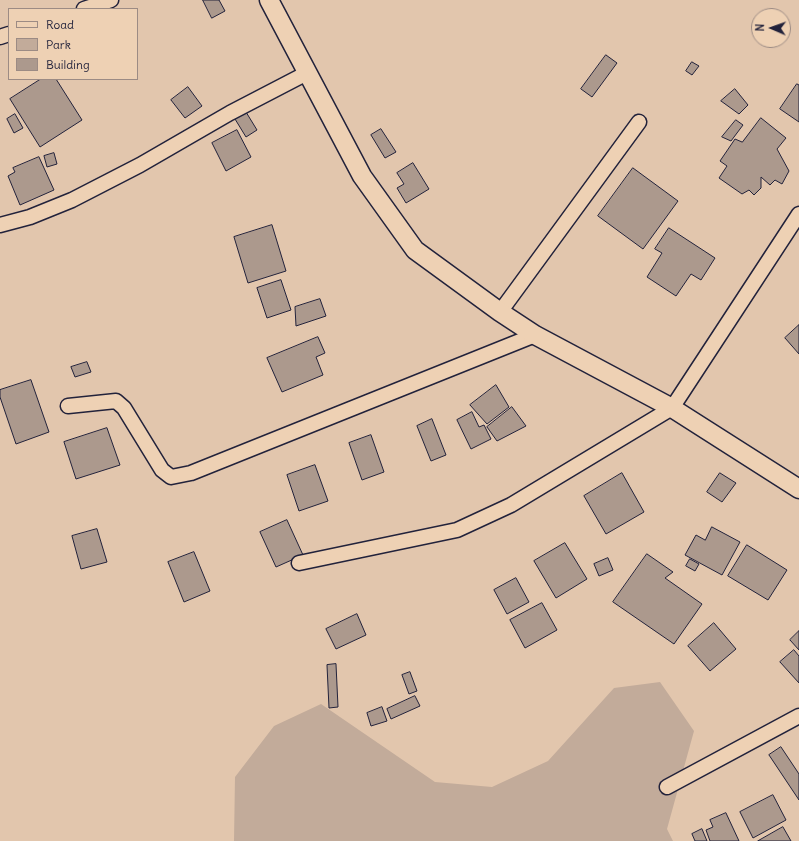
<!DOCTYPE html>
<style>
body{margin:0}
#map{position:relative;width:799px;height:841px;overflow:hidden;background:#e2c6ad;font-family:Delius,sans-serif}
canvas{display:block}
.legend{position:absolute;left:8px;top:8px;width:130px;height:72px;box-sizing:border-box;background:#eed1b4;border:1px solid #9c8b84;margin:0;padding:5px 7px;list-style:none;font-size:12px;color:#22223b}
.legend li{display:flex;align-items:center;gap:8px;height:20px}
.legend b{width:20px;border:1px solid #9c8b84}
.north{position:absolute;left:751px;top:8px;width:40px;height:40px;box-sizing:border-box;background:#eed1b4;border:1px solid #9c8b84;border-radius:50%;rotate:272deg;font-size:11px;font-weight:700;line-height:16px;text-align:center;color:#22223b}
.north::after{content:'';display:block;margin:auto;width:14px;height:18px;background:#22223b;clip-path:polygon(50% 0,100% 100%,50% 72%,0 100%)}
</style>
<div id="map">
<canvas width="799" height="841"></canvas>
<ul class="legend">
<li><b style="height:5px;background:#eed1b4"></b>Road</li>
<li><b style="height:11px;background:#c2ab9a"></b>Park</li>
<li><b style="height:11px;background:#ac998d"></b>Building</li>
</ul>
<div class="north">N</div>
</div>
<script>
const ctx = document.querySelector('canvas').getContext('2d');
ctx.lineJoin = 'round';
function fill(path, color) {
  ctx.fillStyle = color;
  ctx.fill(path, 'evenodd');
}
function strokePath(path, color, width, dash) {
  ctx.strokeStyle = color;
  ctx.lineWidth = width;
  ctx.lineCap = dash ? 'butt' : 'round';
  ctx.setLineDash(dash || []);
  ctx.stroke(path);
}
fill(new Path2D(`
 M 660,682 L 694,731 L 667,829 L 673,841 L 234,841 L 235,777 L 274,726 L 321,704 L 435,782 L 492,787 L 548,761 L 614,688 Z`), '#c2ab9a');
const building = new Path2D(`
 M 203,0 L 219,0 L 225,11 L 212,18 Z
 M 606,55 L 617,63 L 592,97 L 581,89 Z
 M 692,62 L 699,66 L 692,75 L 686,71 Z
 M 41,79 L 56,79 L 82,120 L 40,147 L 10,99 Z
 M 797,84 L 799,85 L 799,122 L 780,109 Z
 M 188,87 L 202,106 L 185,118 L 171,100 Z
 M 735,89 L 748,105 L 739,114 L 721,101 Z
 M 246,112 L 257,130 L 246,137 L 235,119 Z
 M 15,114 L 23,128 L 14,133 L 7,119 Z
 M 761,118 L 786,138 L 777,149 L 789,171 L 782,184 L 775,180 L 770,185 L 761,177 L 761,188 L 754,195 L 749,190 L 742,194 L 719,178 L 727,166 L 720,161 L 735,139 L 742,142 Z
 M 736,120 L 743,125 L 731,141 L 722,137 Z
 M 381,129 L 396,152 L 385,158 L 371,135 Z
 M 237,130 L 251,157 L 226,171 L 212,143 Z
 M 54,153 L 57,164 L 47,167 L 44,156 Z
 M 39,157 L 54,190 L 20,205 L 8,176 L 15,172 L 13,168 Z
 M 413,163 L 429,189 L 406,203 L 397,188 L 404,184 L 397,173 Z
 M 633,168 L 678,201 L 643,249 L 598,216 Z
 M 272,225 L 286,271 L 248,283 L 234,237 Z
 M 669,228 L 715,258 L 701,280 L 691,274 L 676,296 L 647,277 L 662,253 L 655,249 Z
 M 281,280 L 291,310 L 267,318 L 257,288 Z
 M 320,299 L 326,316 L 296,326 L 295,307 Z
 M 799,325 L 799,354 L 785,338 Z
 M 318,337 L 325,353 L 316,357 L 323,375 L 282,392 L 267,358 Z
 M 87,362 L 91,372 L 75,377 L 71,367 Z
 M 31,380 L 49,432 L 16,444 L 0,397 L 0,390 Z
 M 496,385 L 509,407 L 487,424 L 470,405 Z
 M 512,407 L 526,426 L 497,441 L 487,427 Z
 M 472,412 L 479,427 L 484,425 L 491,439 L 471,449 L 457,420 Z
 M 432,419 L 446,455 L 431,461 L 417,426 Z
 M 107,428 L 120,465 L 76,479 L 64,442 Z
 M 371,435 L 384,472 L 362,480 L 349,443 Z
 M 315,465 L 328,501 L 299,511 L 287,475 Z
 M 622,473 L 644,512 L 606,534 L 584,496 Z
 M 720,473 L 736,483 L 722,502 L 707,492 Z
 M 287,520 L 303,555 L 276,567 L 260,532 Z
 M 712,527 L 740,542 L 722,575 L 685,555 L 696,535 L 705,540 Z
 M 97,529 L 107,562 L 81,569 L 72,536 Z
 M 565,543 L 587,579 L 556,598 L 534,561 Z
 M 747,545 L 787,570 L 768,600 L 728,576 Z
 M 194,552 L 210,591 L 184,602 L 168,562 Z
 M 647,554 L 673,572 L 665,578 L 702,604 L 674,644 L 613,602 Z
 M 608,558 L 613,570 L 599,576 L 594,564 Z
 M 690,559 L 699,564 L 695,571 L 686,566 Z
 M 516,578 L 529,602 L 507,614 L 494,590 Z
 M 542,603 L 557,630 L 525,648 L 510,620 Z
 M 357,614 L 366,635 L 336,649 L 326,629 Z
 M 714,623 L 736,649 L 710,671 L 688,646 Z
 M 799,631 L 799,650 L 790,640 Z
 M 794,650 L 799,656 L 799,683 L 780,662 Z
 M 336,664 L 338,707 L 329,708 L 327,665 Z
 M 410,672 L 417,691 L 409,694 L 402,675 Z
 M 415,696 L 420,706 L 391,719 L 387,709 Z
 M 382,707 L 387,721 L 371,726 L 367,713 Z
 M 781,747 L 799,774 L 799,800 L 769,755 Z
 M 773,795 L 786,820 L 753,838 L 740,812 Z
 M 726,813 L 739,841 L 710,841 L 706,830 L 713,827 L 710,820 Z
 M 783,827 L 791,841 L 758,841 Z
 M 702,829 L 707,841 L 695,841 L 692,834 Z`);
fill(building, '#ac998d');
strokePath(building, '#22223b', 1);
const minor = new Path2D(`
 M 84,9 L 111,0
 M 0,37 L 9,34
 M 0,225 L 30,217 L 72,200 L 140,165 L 230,113 L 307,73
 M 500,312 L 639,122
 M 68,406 L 116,401 L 124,408 L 162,470 L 171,477 L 191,473 L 535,335
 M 299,563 L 457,530 L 511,505 L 672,408 L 799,214
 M 667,787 L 799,716`);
const tertiary = new Path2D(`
 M 269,0 L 362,176 L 415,250 L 500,312 L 535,335 L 672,408 L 799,489`);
strokePath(minor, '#22223b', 17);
strokePath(tertiary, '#22223b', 21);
strokePath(minor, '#eed1b4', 14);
strokePath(tertiary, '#eed1b4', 18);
</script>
